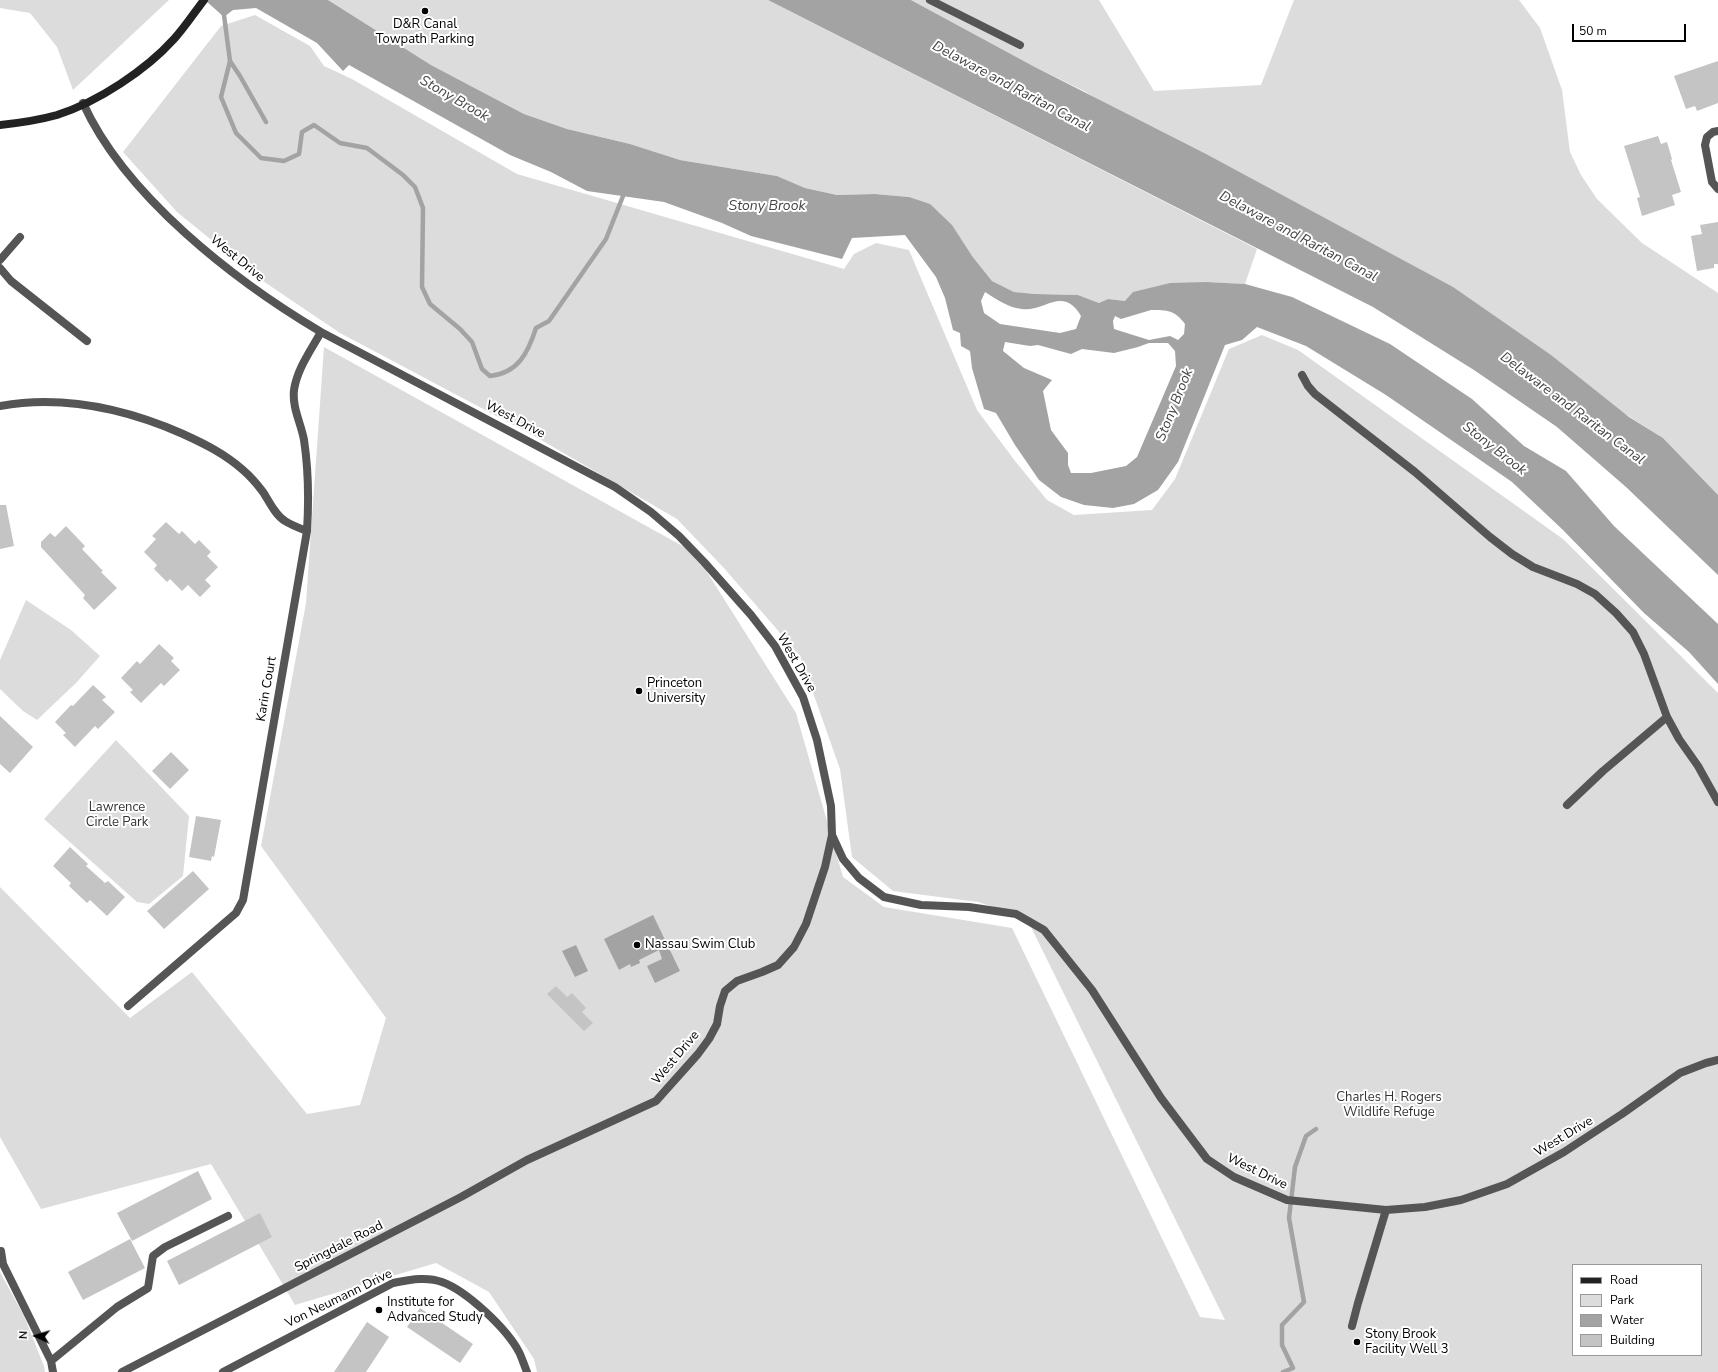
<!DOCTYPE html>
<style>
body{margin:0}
#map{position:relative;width:1718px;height:1372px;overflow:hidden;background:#fff;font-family:"Nunito Sans",sans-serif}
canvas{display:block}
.legend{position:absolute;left:1572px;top:1264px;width:130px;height:92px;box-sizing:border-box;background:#fff;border:1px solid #999;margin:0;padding:5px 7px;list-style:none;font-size:12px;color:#000}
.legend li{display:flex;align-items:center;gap:8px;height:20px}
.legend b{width:20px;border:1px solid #999}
.north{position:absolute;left:16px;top:1316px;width:40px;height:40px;-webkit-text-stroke:3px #fff;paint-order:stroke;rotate:274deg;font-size:11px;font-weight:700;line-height:16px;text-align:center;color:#000}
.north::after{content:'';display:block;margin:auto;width:14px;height:18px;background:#000;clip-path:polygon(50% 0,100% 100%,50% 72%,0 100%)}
.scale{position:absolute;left:1572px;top:24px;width:114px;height:18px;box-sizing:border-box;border:2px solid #000;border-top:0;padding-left:5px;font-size:12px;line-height:14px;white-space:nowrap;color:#000;-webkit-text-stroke:3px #fff;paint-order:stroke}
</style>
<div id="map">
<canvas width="1718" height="1372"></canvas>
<ul class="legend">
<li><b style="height:5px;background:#222"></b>Road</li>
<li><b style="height:11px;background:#dcdcdc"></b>Park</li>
<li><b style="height:11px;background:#a3a3a3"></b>Water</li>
<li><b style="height:11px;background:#c4c4c4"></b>Building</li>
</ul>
<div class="north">N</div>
<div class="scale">50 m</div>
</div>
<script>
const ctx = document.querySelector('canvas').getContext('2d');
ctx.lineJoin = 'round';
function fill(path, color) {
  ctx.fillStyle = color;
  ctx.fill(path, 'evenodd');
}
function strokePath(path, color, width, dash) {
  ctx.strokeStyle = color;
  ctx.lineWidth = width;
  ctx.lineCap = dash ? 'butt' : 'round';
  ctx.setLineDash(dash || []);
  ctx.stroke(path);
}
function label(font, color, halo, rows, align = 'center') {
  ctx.font = font + ' "Nunito Sans",sans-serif';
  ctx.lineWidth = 4;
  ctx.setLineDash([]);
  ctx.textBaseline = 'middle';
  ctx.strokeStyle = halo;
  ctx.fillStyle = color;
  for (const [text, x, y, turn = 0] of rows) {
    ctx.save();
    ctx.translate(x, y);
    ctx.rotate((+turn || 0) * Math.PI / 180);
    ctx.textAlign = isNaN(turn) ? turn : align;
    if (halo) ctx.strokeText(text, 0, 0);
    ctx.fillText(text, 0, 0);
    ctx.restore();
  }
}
fill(new Path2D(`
 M 0,0 L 169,0 L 73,90 L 57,47 L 30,13 L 0,8 Z
 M 328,0 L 768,0 L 1257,249 L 1245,284 L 1207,282 L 1125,301 L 1108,299 L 1099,303 L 1078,295 L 1035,294 L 1014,292 L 992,281 L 972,256 L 909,197 L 875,194 L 837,195 L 805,188 L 777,176 L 680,160 L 630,144 L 567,129 L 524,114 L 431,65 Z
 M 911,0 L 1099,0 L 1154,91 L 1261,85 L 1294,0 L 1519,0 L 1540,28 L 1562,90 L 1570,152 L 1581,175 L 1597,199 L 1642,243 L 1718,293 L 1718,495 L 1663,438 L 1630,417 L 1084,91 L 1033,66 Z
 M 255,15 L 310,46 L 324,66 L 352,79 L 517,174 L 844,269 L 854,254 L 876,243 L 909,250 L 977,410 L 1015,461 L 1047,500 L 1074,515 L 1152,510 L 1175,479 L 1229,349 L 1262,335 L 1298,350 L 1563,539 L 1718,693 L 1718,1372 L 537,1372 L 534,1359 L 489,1292 L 436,1263 L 295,1305 L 211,1164 L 41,1209 L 0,1137 L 0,887 L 130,1018 L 192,972 L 307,1114 L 360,1105 L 386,1018 L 261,846 L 306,603 L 324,347 L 695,553 L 796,713 L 843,877 L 884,907 L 1012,928 L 1200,1317 L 1225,1320 L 1026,917 L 978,902 L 893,891 L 852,857 L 840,769 L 800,656 L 723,567 L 677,519 L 536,437 L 340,333 L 257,277 L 177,212 L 123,152 L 221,26 ZM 1573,1265 L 1701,1265 L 1701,1355 L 1573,1355 Z
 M 26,600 L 71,630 L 100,656 L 76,683 L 37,720 L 23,711 L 0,689 L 0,660 Z
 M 116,740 L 189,816 L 183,876 L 149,904 L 137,902 L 44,819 Z
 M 0,1272 L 24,1316 L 44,1366 L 45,1372 L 0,1372 Z`), '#dcdcdc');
fill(new Path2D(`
 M 205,0 L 328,0 L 431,65 L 524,114 L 567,129 L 630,144 L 680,160 L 777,176 L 805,188 L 837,195 L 875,194 L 909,197 L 930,204 L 952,225 L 972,256 L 992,281 L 1014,292 L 1035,294 L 1078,295 L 1099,303 L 1108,299 L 1125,301 L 1133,292 L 1170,283 L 1207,282 L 1245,284 L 1292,297 L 1390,344 L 1472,399 L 1524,446 L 1566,471 L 1614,526 L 1718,624 L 1718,684 L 1689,652 L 1644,613 L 1562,529 L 1512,482 L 1386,395 L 1306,346 L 1257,327 L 1242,340 L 1225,345 L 1178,462 L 1158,490 L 1134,504 L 1113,508 L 1084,505 L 1061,497 L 1039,480 L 1015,445 L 996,413 L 984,409 L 972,368 L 970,351 L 961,346 L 960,333 L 953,330 L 945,298 L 936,277 L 905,235 L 852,238 L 842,259 L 751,236 L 722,223 L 664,202 L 587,191 L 551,172 L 510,155 L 349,65 L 343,71 L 317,43 L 256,8 L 233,10 L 224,17 ZM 985,292 C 996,299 1009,308 1022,309 C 1045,312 1063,285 1081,316 L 1076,329 L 1060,333 L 1000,324 L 984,313 L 981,301 ZM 1151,310 C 1167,310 1175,310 1185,324 L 1184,334 L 1178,340 L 1170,336 L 1149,340 L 1114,329 L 1113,321 L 1115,316 L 1121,319 ZM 1005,342 L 1030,346 L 1038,345 L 1071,354 L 1082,349 L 1114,353 L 1138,347 L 1149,343 L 1168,343 L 1175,351 L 1176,366 L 1137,457 L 1126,466 L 1091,473 L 1071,473 L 1068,465 L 1068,453 L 1051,430 L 1043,391 L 1052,380 L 1024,368 L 1003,351 Z
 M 768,0 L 911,0 L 1033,66 L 1206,154 L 1453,287 L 1551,355 L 1629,417 L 1663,438 L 1718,495 L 1718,575 L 1626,487 L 1557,427 L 1474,370 L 1373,307 Z
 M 653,915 L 680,971 L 655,983 L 647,966 L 662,959 L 659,950 L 639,960 L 640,963 L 631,967 L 630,964 L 619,970 L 604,939 Z
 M 576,945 L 588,971 L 575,977 L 562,951 Z`), '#a3a3a3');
strokePath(new Path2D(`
 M 222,0 L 230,61 L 221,97 L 236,133 L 261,158 L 284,161 L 299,154 L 302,132 L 314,125 L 340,143 L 367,148 L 403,175 L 415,187 L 423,208 L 422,287 L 430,304 L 460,329 L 472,342 L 482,369 L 490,376 C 518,373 528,353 536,328 L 549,321 L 606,239 L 625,191
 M 230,61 L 240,76 L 266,122
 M 1283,1372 L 1293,1368 L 1282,1345 L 1282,1325 L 1304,1302 L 1289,1218 L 1295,1167 L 1306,1136 L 1316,1129`), '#a3a3a3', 4.5);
fill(new Path2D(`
 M 1718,61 L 1718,103 L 1697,111 L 1695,106 L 1686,109 L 1674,76 Z
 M 1658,136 L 1661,144 L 1667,142 L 1672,159 L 1671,160 L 1681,192 L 1672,195 L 1675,205 L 1642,216 L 1637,198 L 1640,197 L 1624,146 Z
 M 1718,222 L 1718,264 L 1714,264 L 1714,268 L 1697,271 L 1691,236 L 1702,234 L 1700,225 Z
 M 0,505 L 6,505 L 14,546 L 0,549 Z
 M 166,522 L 179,534 L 182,531 L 195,544 L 199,540 L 211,552 L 207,556 L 218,567 L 205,580 L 211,586 L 200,597 L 188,585 L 182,591 L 170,579 L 167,582 L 154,569 L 157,565 L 144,552 L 156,539 L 152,536 Z
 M 66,526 L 85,546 L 82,549 L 103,571 L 101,572 L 117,588 L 94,610 L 83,598 L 85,595 L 41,547 L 41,542 L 50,533 L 55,537 Z
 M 159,644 L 174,658 L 171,661 L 180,670 L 164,686 L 161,683 L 141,703 L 130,692 L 133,690 L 121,678 L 137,661 L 140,664 Z
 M 93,685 L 106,697 L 102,700 L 115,712 L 98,729 L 95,726 L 75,747 L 63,735 L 66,733 L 55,722 L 71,705 L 73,706 Z
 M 0,716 L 33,747 L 10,773 L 0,764 Z
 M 171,752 L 189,770 L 170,789 L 152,771 Z
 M 196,816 L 221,820 L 214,857 L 212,856 L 211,861 L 189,857 Z
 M 70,847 L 88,864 L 86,866 L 105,883 L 108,881 L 125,897 L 107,916 L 90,900 L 87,903 L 69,886 L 71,883 L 53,866 Z
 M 193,871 L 209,889 L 164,929 L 147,911 Z
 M 556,986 L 567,997 L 572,993 L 586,1008 L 582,1012 L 593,1023 L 584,1031 L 547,994 Z
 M 198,1171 L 212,1199 L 132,1241 L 117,1213 Z
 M 260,1213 L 272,1237 L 179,1285 L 167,1261 Z
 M 130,1239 L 145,1268 L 83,1300 L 68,1272 Z
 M 420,1308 L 473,1344 L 460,1363 L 407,1327 Z
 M 367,1322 L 389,1337 L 366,1372 L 334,1372 Z`), '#c4c4c4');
strokePath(new Path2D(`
 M 0,268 L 11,281 L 87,341
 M 1302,375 L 1308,386 L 1315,394 L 1415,472 L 1490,537 L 1512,554 L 1533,567 L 1577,584 L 1595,594 L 1616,613 L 1633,632 L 1644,654 L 1667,717 L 1679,739 L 1698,766 L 1718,802
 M 1567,805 L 1603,771 L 1667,717
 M 1,1251 L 3,1264 L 51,1361 L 53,1372
 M 1352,1326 L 1358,1303 L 1386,1210
 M 51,1361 L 117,1307 L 148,1288 L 153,1256 L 165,1247 L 228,1216
 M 122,1372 L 461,1197 L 527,1160 L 656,1101 L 698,1054 L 709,1039 L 717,1024 L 720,1006 L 725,991 L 737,981 L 762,972 L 778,965 L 794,947 L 806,924 L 825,867 L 832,835`), '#555', 8);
strokePath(new Path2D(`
 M 930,0 L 1020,45
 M 83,103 C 125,196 235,281 321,332 L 615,487 L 651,512 L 679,536 L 704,562 L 751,615 L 775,646 L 803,697 L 817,740 L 831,806 L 832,835 L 843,859 L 859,878 L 884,897 L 921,905 L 969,907 L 1016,914 L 1044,930 L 1092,990 L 1161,1098 L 1207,1159 L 1234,1177 L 1287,1200 L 1386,1210 L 1425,1207 L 1461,1200 L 1507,1184 L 1564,1152 L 1622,1114 L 1680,1073 L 1706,1063 L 1718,1060
 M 1718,131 L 1713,132 L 1707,137 L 1705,145 L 1712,182 L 1718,189
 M 0,260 L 20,237
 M 0,406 C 62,395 126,409 183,434 C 205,444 225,454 243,470 C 250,476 257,484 263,492 C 269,501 275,515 285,521 C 291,525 299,528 307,531
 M 128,1006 L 236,913 L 243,900 L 307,531 C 309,499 309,473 304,440 C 301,423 292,408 294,390 C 297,369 311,350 321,332
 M 223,1372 L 393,1283 C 409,1280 426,1276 442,1282 C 467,1291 507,1329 519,1352 C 522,1358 524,1365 527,1372`), '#555', 8);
strokePath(new Path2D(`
 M 0,125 C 19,123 39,120 57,115 C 98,102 146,70 174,39 C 185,27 194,13 204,0`), '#222', 8);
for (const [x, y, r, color] of [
 [425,11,4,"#000"],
 [639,691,4,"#000"],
 [637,945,4,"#000"],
 [379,1310,4,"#000"],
 [1357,1342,4,"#000"]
]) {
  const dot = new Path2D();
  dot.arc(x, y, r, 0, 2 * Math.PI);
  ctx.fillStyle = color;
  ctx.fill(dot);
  strokePath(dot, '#fff', 1.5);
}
label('13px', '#000', '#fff', [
 ["D&R Canal",425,25,"center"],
 ["Towpath Parking",425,40,"center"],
 ["Princeton",647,684],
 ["University",647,699],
 ["Nassau Swim Club",645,945],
 ["Institute for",387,1303],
 ["Advanced Study",387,1318],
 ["Stony Brook",1365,1335],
 ["Facility Well 3",1365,1350]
], 'left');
label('13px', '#000', '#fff', [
 ["West Drive",237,259,39],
 ["West Drive",515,420,28],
 ["West Drive",796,663,60],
 ["Karin Court",267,689,-80],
 ["West Drive",676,1058,-50],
 ["West Drive",1564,1137,-31],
 ["West Drive",1257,1172,26],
 ["Springdale Road",339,1247,-27],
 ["Von Neumann Drive",339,1299,-26]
]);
label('13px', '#333', '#fff', [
 ["Lawrence",117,808],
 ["Circle Park",117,823],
 ["Charles H. Rogers",1389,1098],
 ["Wildlife Refuge",1389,1113]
]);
label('italic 14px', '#444', '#fff', [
 ["Delaware and Raritan Canal",1011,87,28],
 ["Stony Brook",454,99,30],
 ["Stony Brook",767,207],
 ["Delaware and Raritan Canal",1298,237,28],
 ["Stony Brook",1175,405,-68],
 ["Delaware and Raritan Canal",1572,409,37],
 ["Stony Brook",1494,449,38]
]);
</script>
